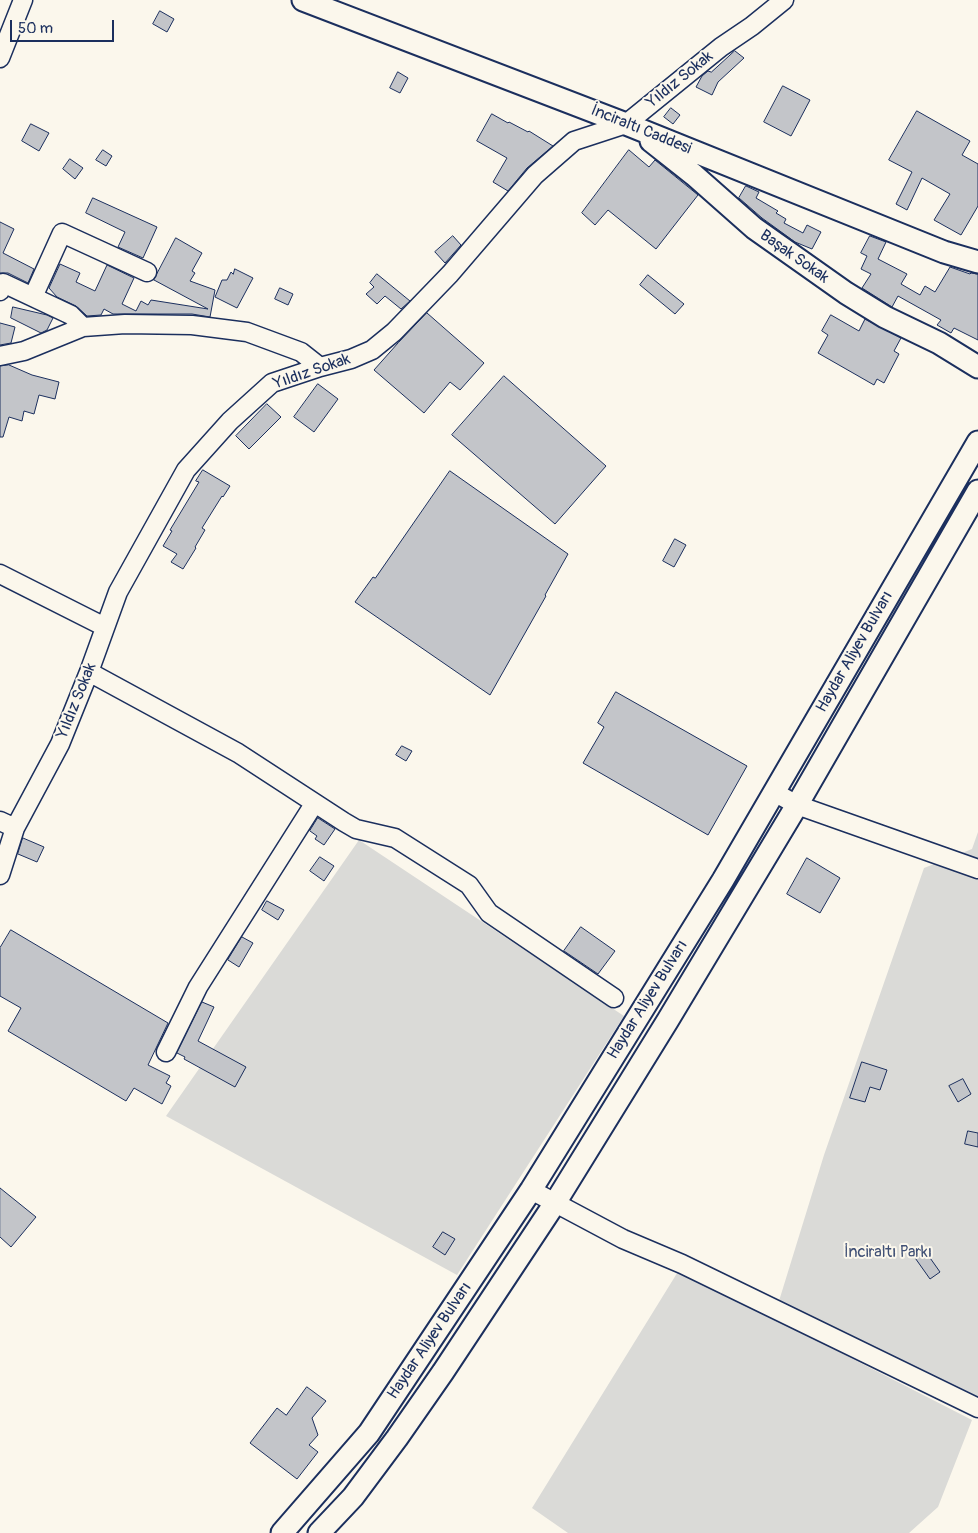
<!DOCTYPE html>
<meta charset="utf-8">
<style>
body{margin:0}
#map{position:relative;width:978px;height:1533px;overflow:hidden;background:#fbf7ec;font-family:Pangolin,sans-serif}
canvas{display:block}
.scale{position:absolute;left:10px;top:20px;width:104px;height:22px;box-sizing:border-box;border:2px solid #1b2f5e;border-top:0;padding-left:6px;font-size:15px;line-height:18px;white-space:nowrap;color:#1b2f5e;-webkit-text-stroke:4px #fbf7ec;paint-order:stroke}
</style>
<div id="map">
<canvas width="978" height="1533"></canvas>
<div class="scale">50 m</div>
</div>
<script>
const ctx = document.querySelector('canvas').getContext('2d');
ctx.lineJoin = 'round';
function fill(path, color) {
  ctx.fillStyle = color;
  ctx.fill(path, 'evenodd');
}
function strokePath(path, color, width, dash) {
  ctx.strokeStyle = color;
  ctx.lineWidth = width;
  ctx.lineCap = dash ? 'butt' : 'round';
  ctx.setLineDash(dash || []);
  ctx.stroke(path);
}
function label(font, color, halo, rows, align = 'center') {
  ctx.font = font + ' Pangolin,sans-serif';
  ctx.lineWidth = 4;
  ctx.setLineDash([]);
  ctx.textBaseline = 'middle';
  ctx.strokeStyle = halo;
  ctx.fillStyle = color;
  for (const [text, x, y, turn = 0] of rows) {
    ctx.save();
    ctx.translate(x, y);
    ctx.rotate((+turn || 0) * Math.PI / 180);
    ctx.textAlign = isNaN(turn) ? turn : align;
    if (halo) ctx.strokeText(text, 0, 0);
    ctx.fillText(text, 0, 0);
    ctx.restore();
  }
}
fill(new Path2D(`
 M 978,832 L 978,1399 L 779,1301 L 824,1155 L 924,868 L 972,849 Z
 M 359,840 L 624,1016 L 457,1275 L 166,1116 Z
 M 679,1270 L 972,1420 L 938,1507 L 909,1533 L 568,1533 L 532,1508 Z`), '#dadad7');
const building = new Path2D(`
 M 160,11 L 174,19 L 167,32 L 153,24 Z
 M 735,51 L 744,58 L 718,82 L 712,95 L 696,87 L 702,76 L 708,71 L 711,72 Z
 M 398,72 L 408,78 L 400,93 L 390,88 Z
 M 783,86 L 810,100 L 791,136 L 764,122 Z
 M 671,108 L 680,115 L 673,124 L 664,117 Z
 M 917,111 L 970,141 L 962,155 L 978,164 L 978,206 L 961,235 L 934,220 L 950,194 L 922,178 L 907,210 L 896,204 L 912,172 L 889,160 Z
 M 492,114 L 508,123 L 509,122 L 528,132 L 529,131 L 553,146 L 527,168 L 508,191 L 493,182 L 507,158 L 477,141 Z
 M 31,124 L 49,133 L 39,151 L 22,141 Z
 M 103,150 L 112,156 L 106,166 L 96,160 Z
 M 629,150 L 649,167 L 655,160 L 698,195 L 656,249 L 608,210 L 595,225 L 582,213 Z
 M 70,159 L 83,168 L 75,179 L 63,169 Z
 M 746,186 L 759,192 L 756,198 L 778,211 L 776,213 L 786,219 L 784,223 L 803,233 L 807,225 L 821,232 L 812,249 L 795,242 L 762,218 L 739,198 Z
 M 93,198 L 157,227 L 143,258 L 118,247 L 125,232 L 86,213 Z
 M 0,222 L 14,229 L 3,253 L 34,269 L 28,283 L 8,273 L 0,273 Z
 M 453,236 L 461,245 L 445,263 L 435,252 Z
 M 870,236 L 886,242 L 878,259 L 907,274 L 901,284 L 920,295 L 925,286 L 935,292 L 950,267 L 970,274 L 971,273 L 978,274 L 978,340 L 954,328 L 951,333 L 937,325 L 941,320 L 898,296 L 892,307 L 862,288 L 871,274 L 861,269 L 867,256 L 861,253 Z
 M 176,238 L 202,253 L 192,271 L 195,273 L 190,281 L 215,290 L 210,317 L 192,314 L 113,314 L 104,309 L 101,315 L 87,316 L 76,306 L 57,297 L 49,288 L 60,264 L 80,273 L 76,282 L 95,291 L 107,265 L 134,278 L 122,304 L 136,311 L 141,301 L 148,305 L 151,300 L 208,309 L 154,280 Z
 M 235,269 L 253,278 L 237,308 L 215,297 L 222,280 L 227,280 L 231,272 L 233,274 Z
 M 377,274 L 410,301 L 401,309 L 385,296 L 377,304 L 366,294 L 374,287 L 370,283 Z
 M 648,275 L 684,304 L 675,314 L 640,285 Z
 M 280,288 L 293,294 L 288,305 L 275,299 Z
 M 13,307 L 47,315 L 53,318 L 47,330 L 41,333 L 11,318 Z
 M 427,313 L 484,363 L 460,390 L 450,382 L 424,413 L 374,370 L 398,343 Z
 M 831,315 L 859,331 L 865,319 L 901,338 L 894,351 L 899,354 L 884,383 L 877,379 L 874,385 L 818,353 L 828,335 L 822,331 Z
 M 0,323 L 15,327 L 11,343 L 0,345 Z
 M 9,365 L 32,375 L 59,382 L 55,399 L 39,395 L 34,414 L 24,411 L 22,421 L 9,417 L 3,437 L 0,437 L 0,366 Z
 M 504,376 L 606,466 L 555,524 L 452,435 Z
 M 318,384 L 338,399 L 314,432 L 294,417 Z
 M 267,404 L 281,417 L 249,449 L 236,436 Z
 M 203,470 L 230,486 L 223,497 L 222,496 L 202,528 L 205,530 L 195,547 L 196,548 L 183,569 L 171,562 L 177,554 L 163,546 L 172,531 L 170,530 L 199,482 L 196,481 Z
 M 450,471 L 568,554 L 545,595 L 546,596 L 490,695 L 355,602 L 373,577 L 375,578 Z
 M 675,539 L 686,545 L 674,567 L 663,561 Z
 M 616,692 L 747,766 L 708,835 L 583,763 L 604,727 L 598,723 Z
 M 402,746 L 412,751 L 406,761 L 396,755 Z
 M 318,818 L 335,829 L 324,845 L 315,839 L 317,836 L 310,831 Z
 M 23,838 L 44,847 L 37,862 L 18,854 Z
 M 320,857 L 334,866 L 324,881 L 310,871 Z
 M 807,858 L 840,878 L 820,913 L 787,894 Z
 M 267,901 L 284,910 L 278,920 L 262,910 Z
 M 581,927 L 615,951 L 598,974 L 564,951 Z
 M 11,930 L 168,1023 L 148,1065 L 170,1076 L 166,1083 L 171,1086 L 162,1104 L 134,1088 L 126,1101 L 8,1031 L 21,1008 L 0,996 L 0,948 Z
 M 242,937 L 253,943 L 239,967 L 228,960 Z
 M 202,1002 L 214,1007 L 198,1041 L 246,1067 L 235,1087 L 184,1059 L 185,1057 L 177,1053 Z
 M 862,1062 L 887,1070 L 880,1090 L 870,1087 L 865,1102 L 850,1098 Z
 M 963,1079 L 971,1094 L 958,1102 L 949,1086 Z
 M 968,1131 L 978,1133 L 978,1147 L 965,1144 Z
 M 0,1188 L 36,1217 L 11,1247 L 0,1237 Z
 M 443,1232 L 455,1239 L 445,1255 L 433,1247 Z
 M 923,1248 L 940,1272 L 930,1279 L 913,1255 Z
 M 307,1387 L 326,1401 L 312,1418 L 318,1435 L 309,1445 L 318,1452 L 297,1479 L 250,1443 L 277,1408 L 286,1415 Z`);
fill(building, '#c3c5c9');
strokePath(building, '#1b2f5e', 1);
const minor = new Path2D(`
 M 0,58 L 23,0
 M 0,291 L 3,283 L 71,315 L 83,327
 M 33,297 L 62,233 L 147,272
 M 0,356 L 24,351 L 83,327 L 125,324 L 192,325 L 247,332 L 301,352 L 320,367
 M 0,574 L 105,627
 M 89,672 L 238,753 L 344,822 L 356,829 L 395,838 L 469,885 L 489,913 L 614,998
 M 774,792 L 797,805 L 978,869
 M 0,821 L 15,828
 M 0,875 L 15,828 L 60,744 L 89,672 L 118,592 L 186,470 L 230,421 L 272,383 L 320,367 L 351,359 L 372,350 L 394,332 L 450,274 L 535,175 L 574,141 L 626,124 L 721,47 L 752,26 L 784,0
 M 166,1052 L 198,987 L 314,804
 M 531,1190 L 623,1239 L 682,1264 L 978,1408`);
const major = new Path2D(`
 M 303,0 L 626,124 L 944,252 L 978,262
 M 651,141 L 694,175 L 754,228 L 846,293 L 885,317 L 939,343 L 978,367
 M 282,1533 L 369,1433 L 531,1190 L 723,880 L 978,442
 M 319,1533 L 353,1497 L 397,1438 L 443,1372 L 555,1203 L 668,1020 L 797,805 L 978,491`);
strokePath(minor, '#1b2f5e', 21);
strokePath(major, '#1b2f5e', 25);
strokePath(minor, '#fbf7ec', 18);
strokePath(major, '#fbf7ec', 21);
label('16px', '#1b2f5e', '#fbf7ec', [
 ["Yıldız Sokak",680,80,-39],
 ["İnciraltı Caddesi",641,130,22],
 ["Başak Sokak",794,257,35],
 ["Yıldız Sokak",312,372,-19],
 ["Haydar Aliyev Bulvarı",855,652,-60],
 ["Yıldız Sokak",77,701,-68],
 ["Haydar Aliyev Bulvarı",648,1000,-58],
 ["Haydar Aliyev Bulvarı",430,1341,-56]
]);
label('16px', '#415176', '#fbf7ec', [
 ["İnciraltı Parkı",888,1253]
]);
</script>
